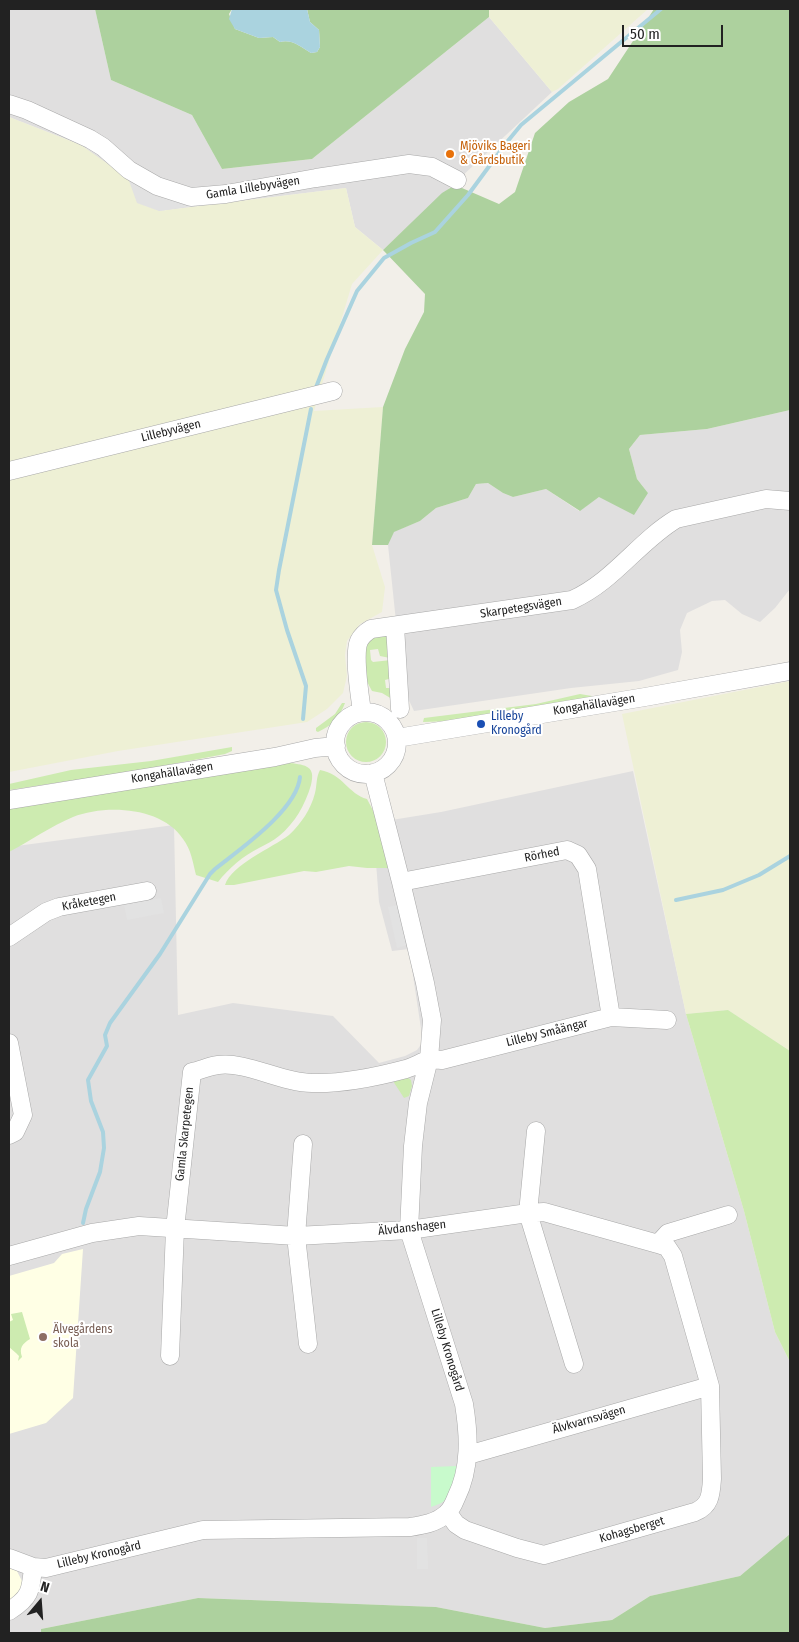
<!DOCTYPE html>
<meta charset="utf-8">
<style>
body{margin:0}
#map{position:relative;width:799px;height:1642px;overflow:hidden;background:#f2efe9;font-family:"Fira Sans Condensed",sans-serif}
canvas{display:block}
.frame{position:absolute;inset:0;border:10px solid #222;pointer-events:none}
.north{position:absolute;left:15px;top:1577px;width:50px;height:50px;-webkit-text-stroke:4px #fff;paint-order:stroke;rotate:18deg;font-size:14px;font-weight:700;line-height:20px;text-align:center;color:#222}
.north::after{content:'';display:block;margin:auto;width:18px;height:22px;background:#222;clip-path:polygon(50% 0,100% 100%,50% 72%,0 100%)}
.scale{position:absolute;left:622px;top:25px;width:101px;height:22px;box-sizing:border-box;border:2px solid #222;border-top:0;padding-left:6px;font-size:15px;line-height:18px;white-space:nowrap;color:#222;-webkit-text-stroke:4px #fff;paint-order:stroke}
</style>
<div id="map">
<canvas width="799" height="1642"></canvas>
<div class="frame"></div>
<div class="north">N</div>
<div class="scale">50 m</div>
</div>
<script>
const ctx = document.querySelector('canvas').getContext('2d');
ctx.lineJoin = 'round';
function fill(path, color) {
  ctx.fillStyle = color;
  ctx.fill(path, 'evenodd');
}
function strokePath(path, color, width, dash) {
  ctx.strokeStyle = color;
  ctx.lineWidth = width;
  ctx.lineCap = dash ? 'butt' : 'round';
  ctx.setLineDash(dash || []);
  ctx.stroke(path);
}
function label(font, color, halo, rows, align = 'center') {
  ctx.font = font + ' "Fira Sans Condensed",sans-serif';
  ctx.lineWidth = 4;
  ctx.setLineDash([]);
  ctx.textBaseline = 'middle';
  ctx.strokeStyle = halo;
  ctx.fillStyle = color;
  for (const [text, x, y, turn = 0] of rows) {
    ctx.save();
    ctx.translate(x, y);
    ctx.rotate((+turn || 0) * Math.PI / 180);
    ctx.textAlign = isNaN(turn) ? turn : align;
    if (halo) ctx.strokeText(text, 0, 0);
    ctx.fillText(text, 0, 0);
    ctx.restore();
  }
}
fill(new Path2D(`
 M 9,9 L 95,9 L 111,80 L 192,115 L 222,169 L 312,159 L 489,17 L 552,92 L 383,250 L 355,227 L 346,188 L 159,211 L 81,145 L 9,117 Z
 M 790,410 L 790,589 L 775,608 L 760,622 L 742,614 L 725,600 L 712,601 L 687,613 L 680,630 L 682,652 L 678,670 L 639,681 L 571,688 L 414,711 L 405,692 L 395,612 L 388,545 L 393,532 L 420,521 L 436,508 L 468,498 L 476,484 L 488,483 L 503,493 L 513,497 L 546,489 L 579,511 L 599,497 L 648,493 L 637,479 L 629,449 L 640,435 L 707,429 Z
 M 633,771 L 686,1014 L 744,1211 L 775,1332 L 790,1362 L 790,1534 L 740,1576 L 650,1596 L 612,1620 L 545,1628 L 436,1607 L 198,1598 L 41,1629 L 41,1633 L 9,1633 L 9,847 L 174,825 L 178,1015 L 233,1003 L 333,1016 L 379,1063 L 405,1056 L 417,1050 L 423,1042 L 409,949 L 392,951 L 379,902 L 373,823 L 441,812 Z`), '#e0dfdf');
fill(new Path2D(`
 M 83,1249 L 73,1398 L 46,1423 L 9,1434 L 9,1276 L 54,1263 L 62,1254 Z
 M 9,1566 L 17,1571 L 23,1583 L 20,1597 L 9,1603 Z`), '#ffffe5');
fill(new Path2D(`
 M 489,9 L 648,9 L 558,89 L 552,92 L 489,17 Z
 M 9,117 L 81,145 L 128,178 L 159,211 L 346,188 L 355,227 L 383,250 L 352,284 L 314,411 L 383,407 L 372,545 L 385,587 L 382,612 L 360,624 L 347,641 L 345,655 L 347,676 L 343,693 L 327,709 L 307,722 L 118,751 L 9,772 Z
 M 790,681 L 790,1051 L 728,1010 L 686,1014 L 622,714 Z`), '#eef0d5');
fill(new Path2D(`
 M 389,634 L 390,658 L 380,656 L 378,649 L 370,650 L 371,660 L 373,662 L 391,660 L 393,678 L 385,680 L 386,688 L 394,688 L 392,699 L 382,693 L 372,691 L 365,678 L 361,658 L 369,638 Z
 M 580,694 L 598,697 L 454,721 L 423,722 L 424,718 L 536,704 Z
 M 342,703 L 345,703 C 340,717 331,726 318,732 L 316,731 L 316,728 L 335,714 Z
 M346 742a20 20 0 1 1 40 0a20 20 0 1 1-40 0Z
 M 232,747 L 232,751 L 225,754 L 136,771 L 9,790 L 9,784 L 71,770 L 151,761 Z
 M 290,763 C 306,765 316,766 311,785 C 305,805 295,823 279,836 C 273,841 266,844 259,848 C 243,856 229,868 218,882 L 196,875 C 193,863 191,849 183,839 C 162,807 106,804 73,817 C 51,826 30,841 9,852 L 9,807 L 277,764 Z
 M 320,770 C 343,774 348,794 367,799 L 377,818 L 391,868 L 367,868 L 349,866 L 316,872 L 304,871 L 234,885 L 225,885 C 232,864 272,848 289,835 C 301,824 311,809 315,793 C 317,785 316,777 320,770 Z
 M 728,1010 L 790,1051 L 790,1362 L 775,1332 L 744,1211 L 686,1014 Z
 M 407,1077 L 411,1080 L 412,1086 L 409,1096 L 404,1098 L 393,1081 Z
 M 22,1312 L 30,1339 C 22,1344 19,1348 22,1357 L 18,1361 L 19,1356 L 16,1353 L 9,1347 L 9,1322 L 13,1320 L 11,1314 Z`), '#cdebb0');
fill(new Path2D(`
 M 95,9 L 232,9 L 229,14 L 235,29 L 259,38 L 273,37 L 280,42 C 292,39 301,47 311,53 L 317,52 L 320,47 L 319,30 L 310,22 L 307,9 L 489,9 L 489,17 L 312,159 L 222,169 L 192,115 L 111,80 Z
 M 654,9 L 790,9 L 790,410 L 707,429 L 640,435 L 629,449 L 637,479 L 648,493 L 634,515 L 599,497 L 580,511 L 546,489 L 513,497 L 503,493 L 488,483 L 476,484 L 468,498 L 436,508 L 420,521 L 394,532 L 388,545 L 372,545 L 383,407 L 405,349 L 424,312 L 425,294 L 383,250 L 442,193 L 455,185 L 499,204 L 515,192 L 535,133 L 569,102 L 608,79 Z
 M 790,1528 L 790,1633 L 41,1633 L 41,1629 L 198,1598 L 436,1607 L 545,1628 L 612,1620 L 650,1596 L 740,1576 L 790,1534 Z`), '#add19e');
fill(new Path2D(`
 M 457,1466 C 456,1477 453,1492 445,1500 C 442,1504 435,1505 431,1507 L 431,1467 Z`), '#c8facc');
fill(new Path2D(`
 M 128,178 L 155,196 L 195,206 L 159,211 L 137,203 Z
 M 161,898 L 164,913 L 127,920 L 124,905 Z
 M 398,905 L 407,945 L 397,948 L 388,907 Z
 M 417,1538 L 427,1538 L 428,1569 L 417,1569 Z`), '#e2e2e2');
fill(new Path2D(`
 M 232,9 L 307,9 L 310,22 L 319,30 L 320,47 L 317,52 L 311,53 C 301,47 292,39 280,42 L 273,37 L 259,38 L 235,29 L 229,19 Z`), '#aad3df');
strokePath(new Path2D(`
 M 315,390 L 327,359 L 357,291 L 384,258 L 411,243 L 435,232 L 468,195 L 507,142 L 521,125 L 661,9
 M 303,719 L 306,686 L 287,630 L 276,590 L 279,570 L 311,409
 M 676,900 L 723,890 L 759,875 L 790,856
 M 83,1223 L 86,1209 L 100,1172 L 104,1148 L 103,1132 L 91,1101 L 88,1080 L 107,1046 L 105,1035 L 110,1023 L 160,954 L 210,874 L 215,869 C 240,849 297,810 300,777`), '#aad3df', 4);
const minor = new Path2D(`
 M 9,104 L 27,110 L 90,139 L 103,147 L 129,170 L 157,186 L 191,197 L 226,194 L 316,178 L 409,164 L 432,167 L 457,180
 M 9,471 L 333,391
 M 395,626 L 400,709
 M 362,712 C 360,696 353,655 359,641 C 362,635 366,632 371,629 L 572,600 C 614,581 638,542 676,519 L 766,499 L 790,501
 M335 743a31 31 0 1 1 62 0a31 31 0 1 1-62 0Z
 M 397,738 L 645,697 L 790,671
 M 9,800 L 275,757 L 315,748 L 336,746
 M 401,882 L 567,850 L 578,855 L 587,869 L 611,1017
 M 9,937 L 46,912 L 59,907 L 147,891
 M 9,1043 L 23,1115 L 15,1132 L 9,1135
 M 536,1131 L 528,1213 L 574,1364
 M 303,1144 L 296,1236 L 308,1344
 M 658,1244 L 668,1233 L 728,1215
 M 9,1256 L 92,1233 L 139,1226 L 296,1236 L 409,1230 L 528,1213 L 544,1212 L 658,1244 L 667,1247 L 673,1256 L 710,1386 L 712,1479 C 711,1495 710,1506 695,1512 L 544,1555 L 517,1548 L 465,1530 L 456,1524 L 448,1513
 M 170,1356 L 175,1229 L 192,1072 C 201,1070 210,1066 218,1065 C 246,1061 282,1083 312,1083 C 343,1084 376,1077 406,1069 C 422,1064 424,1058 442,1060 L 611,1017 L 667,1020
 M 468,1455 L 710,1386
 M 9,1558 L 33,1567 L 46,1568 L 203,1530 L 410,1527 C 423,1525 436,1523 446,1514 C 451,1510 454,1503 456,1498 C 471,1468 469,1435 464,1404 L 409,1230 L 413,1146 L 418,1103 L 429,1059 L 432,1020 L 425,983 L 401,882 L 373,773
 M 9,1611 C 30,1598 31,1591 33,1567`);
strokePath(minor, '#a9a9a9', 19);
strokePath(minor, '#fff', 18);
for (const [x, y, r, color] of [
 [450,154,5,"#e8710a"],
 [481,724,5,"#1a4fb4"],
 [43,1337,5,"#8d6e63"]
]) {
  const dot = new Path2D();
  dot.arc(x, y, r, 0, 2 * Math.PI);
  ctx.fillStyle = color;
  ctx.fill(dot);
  strokePath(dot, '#fff', 2);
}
label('12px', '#c56008', '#fff', [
 ["Mjöviks Bageri",460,147],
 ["& Gårdsbutik",460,161]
], 'left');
label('12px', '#222', '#fff', [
 ["Gamla Lillebyvägen",253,188,-9],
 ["Lillebyvägen",171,431,-14],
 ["Skarpetegsvägen",521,608,-9],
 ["Kongahällavägen",594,705,-9],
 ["Kongahällavägen",172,773,-9],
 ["Rörhed",542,855,-11],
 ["Kråketegen",89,902,-11],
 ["Lilleby Småängar",547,1033,-14],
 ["Gamla Skarpetegen",185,1134,-84],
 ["Älvdanshagen",412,1228,-6],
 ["Lilleby Kronogård",447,1350,73],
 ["Älvkvarnsvägen",589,1420,-16],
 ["Kohagsberget",632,1530,-16],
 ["Lilleby Kronogård",99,1555,-13]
]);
label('12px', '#164399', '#fff', [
 ["Lilleby",491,717],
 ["Kronogård",491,731]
], 'left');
label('12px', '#785e54', '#fff', [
 ["Älvegårdens",53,1330],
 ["skola",53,1344]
], 'left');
</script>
